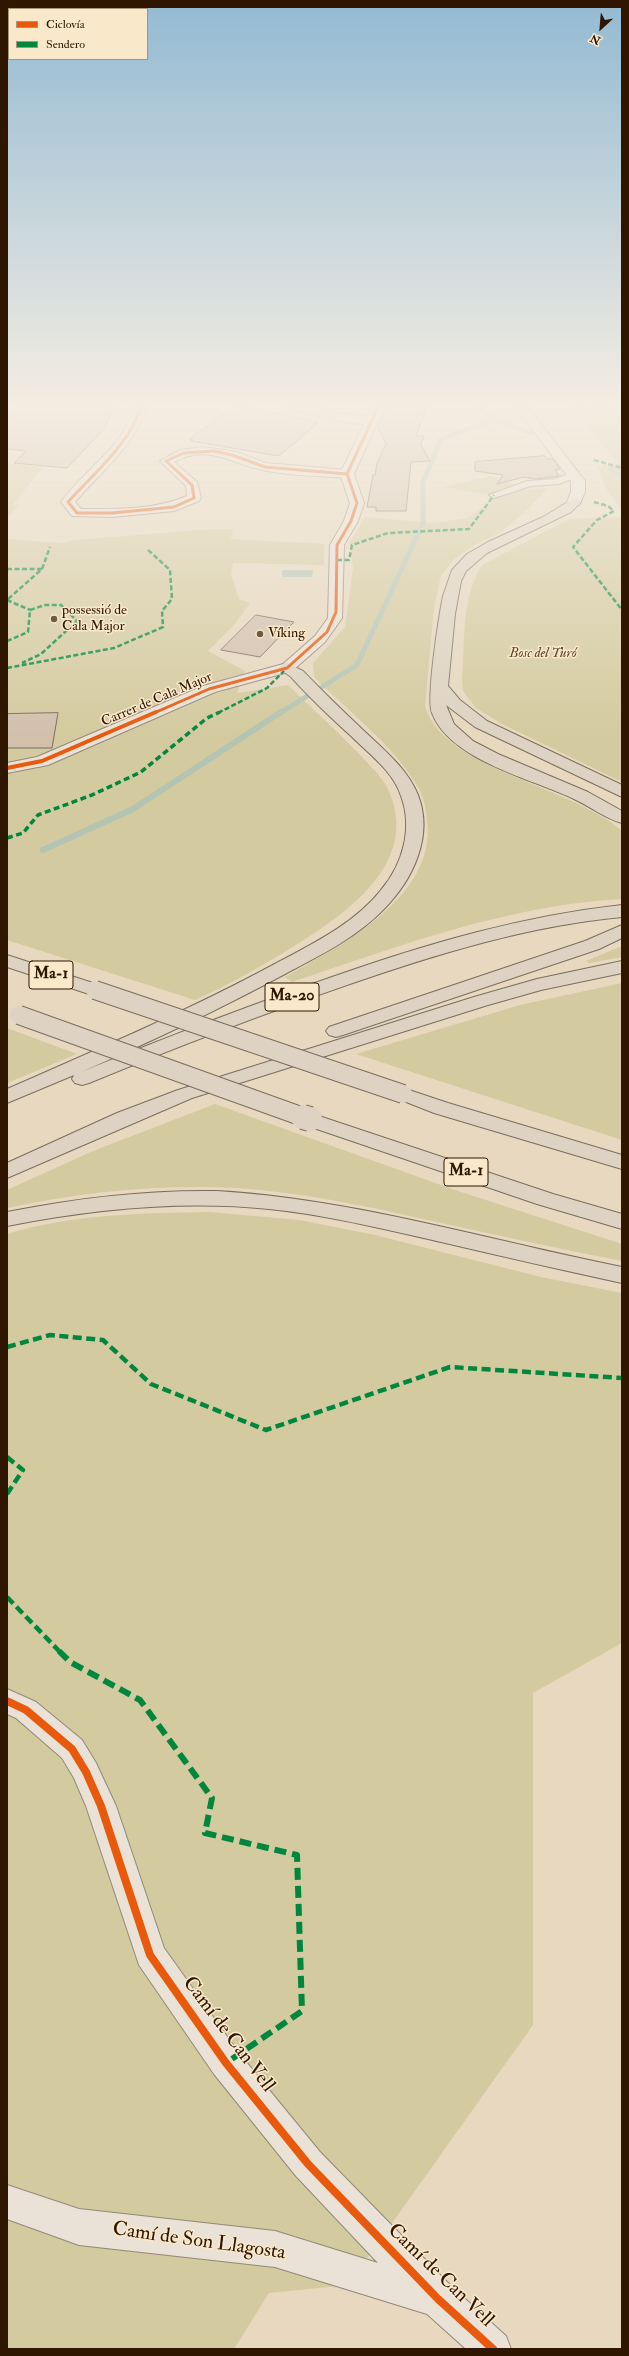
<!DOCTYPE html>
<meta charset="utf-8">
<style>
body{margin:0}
#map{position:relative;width:629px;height:2356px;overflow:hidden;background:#e7d8bf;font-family:"IM FELL Double Pica",serif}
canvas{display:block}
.frame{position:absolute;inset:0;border:8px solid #2e1600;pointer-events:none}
.legend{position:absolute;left:8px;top:8px;width:140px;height:52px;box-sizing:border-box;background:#fae8cb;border:1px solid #a8947a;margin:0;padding:5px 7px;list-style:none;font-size:12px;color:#2e1600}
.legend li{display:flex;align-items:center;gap:8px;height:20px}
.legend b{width:20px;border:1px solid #a8947a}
.north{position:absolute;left:581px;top:8px;width:40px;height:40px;-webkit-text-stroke:3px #fae8cb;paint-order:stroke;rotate:206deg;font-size:11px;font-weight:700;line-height:16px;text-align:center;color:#2e1600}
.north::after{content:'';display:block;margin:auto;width:14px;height:18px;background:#2e1600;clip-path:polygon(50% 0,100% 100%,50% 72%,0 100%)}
</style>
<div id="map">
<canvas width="629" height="2356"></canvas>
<div class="frame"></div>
<ul class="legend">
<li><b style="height:5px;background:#e8590c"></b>Ciclovía</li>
<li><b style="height:5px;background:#00873e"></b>Sendero</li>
</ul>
<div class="north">N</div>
</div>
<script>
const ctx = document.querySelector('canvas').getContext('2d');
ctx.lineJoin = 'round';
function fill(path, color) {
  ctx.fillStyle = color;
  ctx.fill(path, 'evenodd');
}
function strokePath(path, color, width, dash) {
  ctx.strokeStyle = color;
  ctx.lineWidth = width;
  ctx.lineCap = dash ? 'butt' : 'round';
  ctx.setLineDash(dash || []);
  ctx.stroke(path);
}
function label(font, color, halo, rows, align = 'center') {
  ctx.font = font + ' "IM FELL Double Pica",serif';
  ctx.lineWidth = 3;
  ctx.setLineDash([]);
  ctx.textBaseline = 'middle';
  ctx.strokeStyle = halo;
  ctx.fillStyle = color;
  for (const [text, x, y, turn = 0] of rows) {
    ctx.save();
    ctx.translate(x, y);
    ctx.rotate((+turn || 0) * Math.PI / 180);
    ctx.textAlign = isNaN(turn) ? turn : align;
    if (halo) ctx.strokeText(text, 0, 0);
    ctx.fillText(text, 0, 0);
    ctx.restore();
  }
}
fill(new Path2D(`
 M 600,406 L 622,409 L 622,510 L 606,489 L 598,467 L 619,464 L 572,407 Z
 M 7,463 L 43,467 L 13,505 L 19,505 L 7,518 Z
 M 491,476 L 527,490 L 548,488 L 527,510 L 501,532 L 473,546 L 453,560 L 441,576 L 434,608 L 425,706 C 442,769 572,786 622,831 L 622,899 C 508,905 399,946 292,982 L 285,977 C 339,946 437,897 427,821 C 426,808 424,795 416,784 C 391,743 348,711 314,677 L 313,663 L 345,627 L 353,568 L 349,543 L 365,517 L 434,523 L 467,518 L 488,504 L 490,495 L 444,487 Z
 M 622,517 L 622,782 L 502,724 L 476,708 L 463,691 L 462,680 C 465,642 461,598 482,565 L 569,519 Z
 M 212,529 L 233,529 L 231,539 L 324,544 L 324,565 L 233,563 L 231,574 L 239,599 L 250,603 L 235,624 L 208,651 L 245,671 L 237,693 L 288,685 C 312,708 338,732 362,757 C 370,766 381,776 387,787 C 424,863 343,916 288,950 C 258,968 227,986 195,1000 L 7,940 L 7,539 L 63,543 L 74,540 Z
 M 622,946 L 622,957 L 589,963 L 586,961 Z
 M 622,983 L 622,1140 L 356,1054 L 520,1005 Z
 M 7,1028 L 77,1054 L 7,1083 Z
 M 215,1104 L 452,1189 L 622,1244 L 622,1261 C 565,1250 507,1237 450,1225 C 384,1210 318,1195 250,1189 C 169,1183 87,1191 7,1208 L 7,1190 L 93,1151 Z
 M 210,1212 L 299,1220 L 375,1235 L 541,1277 L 622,1293 L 622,1643 L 533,1693 L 533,2025 L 348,2285 L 269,2293 L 234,2349 L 7,2349 L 7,1234 C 73,1214 142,1213 210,1212 Z`), '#d4ca9f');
fill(new Path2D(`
 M 282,570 L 313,570 L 312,577 L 282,577 Z`), '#b3c4b3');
strokePath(new Path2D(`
 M 493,420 L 532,433
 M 611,469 L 622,477
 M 280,713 L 357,665 L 423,523 L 423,482 L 441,439 L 493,420 L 479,405`), '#b3c4b3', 5);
strokePath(new Path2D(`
 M 43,850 L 133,809 L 281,712`), '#b3c4b3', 6);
const building = new Path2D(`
 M 23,405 L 115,405 L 104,429 L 67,468 L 14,463 L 26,451 L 7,449 L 7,420 Z
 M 388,405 L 428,405 L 416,436 L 424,436 L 421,445 L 430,461 L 411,462 L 406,511 L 376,511 L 376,507 L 367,507 L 373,475 L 375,475 L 377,464 L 386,443 L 378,429 Z
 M 235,406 L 280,413 L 318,423 L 279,456 L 191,441 L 193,440 L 190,439 Z
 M 545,456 L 547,459 L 553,459 L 560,469 L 555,470 L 559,476 L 535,479 L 524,477 L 497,484 L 503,475 L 475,471 L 475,462 Z
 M 256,615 L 294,622 L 260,657 L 221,650 Z
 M 58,713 L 52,748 L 7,748 L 7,714 Z`);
fill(building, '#d2c0ad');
strokePath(building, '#796e5e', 1);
const service = new Path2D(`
 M 573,472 L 576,473 L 576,477 L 559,484 L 531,486 L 494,498 L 489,495 L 527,481 L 555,479 Z`);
const minor = new Path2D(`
 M 135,405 L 147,405 C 139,441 98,475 75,502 L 81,509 C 115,509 155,510 187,496 L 186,486 L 160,461 L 180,450 L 203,447 L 237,452 L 265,463 L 347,470 L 354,474 L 347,478 C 321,476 294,476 268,471 C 234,466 210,442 174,462 L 197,482 L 201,498 L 199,501 L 174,511 L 112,517 L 72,516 L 61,502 C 84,470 126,445 135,405 Z
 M 286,405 L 307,405 L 338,413 L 370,417 L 376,421 C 369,432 301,411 288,408 Z
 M 287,663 L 292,665 L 295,668 L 292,671 L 215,692 L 48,765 L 7,773 L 7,763 L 37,757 L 203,686 Z
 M 7,1689 L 36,1702 L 82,1740 L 96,1763 L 116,1806 L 164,1948 L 238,2052 L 320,2152 L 451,2286 L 506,2336 L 511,2349 L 466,2349 L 427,2314 L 275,2267 L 79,2245 L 7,2219 L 7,2185 L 79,2209 L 275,2231 L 378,2263 L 296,2176 L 214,2074 L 139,1965 L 86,1806 L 74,1778 L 62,1758 L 16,1718 L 7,1714 Z`);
const tertiary = new Path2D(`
 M 373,405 L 385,405 L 354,474 L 364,503 L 358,521 L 344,545 L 342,618 L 325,642 L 292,671 L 282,671 L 279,668 L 282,665 L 315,636 L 328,618 L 330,545 L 344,521 L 350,503 L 340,474 Z
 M 514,405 L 526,405 L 585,481 L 585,492 L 579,505 L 569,505 L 567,502 L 571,492 L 571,481 Z`);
const motorway = new Path2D(`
 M 574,498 L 581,502 L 571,512 L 487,553 L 466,571 L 461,581 L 455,614 L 448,686 L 460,700 L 487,721 L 622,785 L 622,797 L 475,727 L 446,705 L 454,724 L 473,741 L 498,754 L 588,792 L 622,811 L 622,823 C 606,819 591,807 576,800 C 534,779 450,761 432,713 C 426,698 439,616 443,596 L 452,570 L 467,554 L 488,542 L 543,517 Z
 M 287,663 L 303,671 C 322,691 342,710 362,729 C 383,749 407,768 418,795 C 434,836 413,880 384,909 C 356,938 319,956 285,974 C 218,1010 150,1042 81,1072 C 165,1038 250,1005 335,976 C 429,943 523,916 622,905 L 622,917 C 527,926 437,954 347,985 C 260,1015 174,1048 89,1083 L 82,1085 L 75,1083 L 72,1079 L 74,1075 L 7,1103 L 7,1089 C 96,1050 185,1012 271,966 C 310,945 353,925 381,890 C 403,864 413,828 401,796 C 393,771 369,754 351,736 C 330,717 310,698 291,677 L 279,668 L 282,665 Z
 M 622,925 L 622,938 L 599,949 L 343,1035 L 336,1037 L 329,1035 L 326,1031 L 329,1027 L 585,941 Z
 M 7,955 L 102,986 L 105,990 L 102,994 L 95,996 L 7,967 Z
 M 622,961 L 622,973 L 541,990 L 488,1005 L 192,1098 L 7,1178 L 7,1163 L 117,1113 L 178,1090 L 474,997 L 537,979 Z
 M 403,1088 L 448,1103 L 622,1155 L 622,1169 L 434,1113 L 396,1098 L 393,1094 L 396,1090 Z
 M 310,1113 L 553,1194 L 622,1214 L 622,1229 L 537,1204 L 302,1124 L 299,1119 L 302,1114 Z
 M 217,1191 C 354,1199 487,1240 622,1267 L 622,1283 C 562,1270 501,1256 441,1242 C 384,1229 327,1215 269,1209 C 181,1200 94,1209 7,1226 L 7,1212 C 77,1198 146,1190 217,1191 Z`);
strokePath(service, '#938878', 2);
strokePath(minor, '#938878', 2);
strokePath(tertiary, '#938878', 2);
strokePath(motorway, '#796e5e', 2);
fill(service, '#eae2d6');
fill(minor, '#eae2d6');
fill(tertiary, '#eae2d6');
fill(motorway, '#ded3c2');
const motorwayBridgeFar1 = new Path2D(`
 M 95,990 L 403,1094
 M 19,1015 L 306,1118`);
const motorwayBridge = new Path2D(`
 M 303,1117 L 310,1119`);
strokePath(motorwayBridgeFar1, '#796e5e', 20, []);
strokePath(motorwayBridge, '#796e5e', 26, []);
strokePath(motorwayBridgeFar1, '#ded3c2', 18);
strokePath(motorwayBridge, '#ded3c2', 24);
strokePath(new Path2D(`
 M 594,460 L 622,468
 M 594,502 L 608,506 L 614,511 L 597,520 L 573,547 L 622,610
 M 337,560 L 349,560 L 352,545 L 388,533 L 469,529 L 494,495
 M 7,569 L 42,569 L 7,600
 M 42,569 L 50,547
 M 7,600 L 30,610
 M 7,641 L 28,632 L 30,610 L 45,605 L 61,605 L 77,621 L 41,654 L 22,663
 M 7,668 L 114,648 L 163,627 L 162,611 L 172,599 L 170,570 L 147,549
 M 218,713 L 267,688 L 284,671`), '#00873e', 2.5, [5, 2.5]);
strokePath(new Path2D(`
 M 7,838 L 23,833 L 38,815 L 92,795 L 141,772 L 207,718 L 220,712`), '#00873e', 3.5, [6, 3.5]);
strokePath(new Path2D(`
 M 7,1347 L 50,1335 L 103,1340 L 151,1384 L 266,1430 L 450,1367 L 622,1378
 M 7,1457 L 23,1470 L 7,1494
 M 7,1597 L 60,1652`), '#00873e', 4.5, [9, 4.5]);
strokePath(new Path2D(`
 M 59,1651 L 70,1662 L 140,1700 L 212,1798 L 205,1833 L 297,1855 L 302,2011 L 226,2063`), '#00873e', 6, [12, 6]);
strokePath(new Path2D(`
 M 141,405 C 133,441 92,475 68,502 L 77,513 L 112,513 L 174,507 L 194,498 L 192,485 L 166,461 L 184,453 L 213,451 L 232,455 L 265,467 L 347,474
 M 154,713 L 209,689 L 287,668 L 327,632 L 336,612 L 337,545 L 351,521 L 357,503 L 347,474 L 379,405`), '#e8590c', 3);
strokePath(new Path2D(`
 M 7,768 L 42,761 L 156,712`), '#e8590c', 4);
strokePath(new Path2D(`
 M 7,1701 L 26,1710 L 72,1749 L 86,1772 L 101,1806 L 150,1955 L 226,2063 L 308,2164 L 438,2299 L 493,2349`), '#e8590c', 8);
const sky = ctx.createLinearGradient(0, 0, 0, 735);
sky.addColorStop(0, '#93bad3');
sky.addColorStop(0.55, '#f4ede2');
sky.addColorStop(1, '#f4ede200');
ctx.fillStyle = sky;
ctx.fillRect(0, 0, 629, 735);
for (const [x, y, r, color] of [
 [54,619,4,"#6f5a43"],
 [260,634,4,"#6f5a43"]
]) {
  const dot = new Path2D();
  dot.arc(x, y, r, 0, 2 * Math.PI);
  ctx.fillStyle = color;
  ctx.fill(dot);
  strokePath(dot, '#fae8cb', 1.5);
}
label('14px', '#2e1600', '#fae8cb', [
 ["possessió de",62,611],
 ["Cala Major",62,627],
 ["Víking",268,634]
], 'left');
label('italic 14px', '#5b4828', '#fae8cb', [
 ["Bosc del Turó",543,654]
]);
label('14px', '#2e1600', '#fae8cb', [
 ["Carrer de Cala Major",157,700,-23]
]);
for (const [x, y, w] of [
 [51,975,44],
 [292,997,54],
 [466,1172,44]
]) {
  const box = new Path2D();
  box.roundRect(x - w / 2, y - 14, w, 28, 3);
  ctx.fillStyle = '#fae8cb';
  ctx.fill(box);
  strokePath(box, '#2e1600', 1);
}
label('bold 16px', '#2e1600', null, [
 ["Ma-1",51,975],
 ["Ma-20",292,997],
 ["Ma-1",466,1172]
]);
label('20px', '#2e1600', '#fae8cb', [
 ["Camí de Can Vell",228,2035,53],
 ["Camí de Son Llagosta",199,2242,8],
 ["Camí de Can Vell",440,2276,44]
]);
</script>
